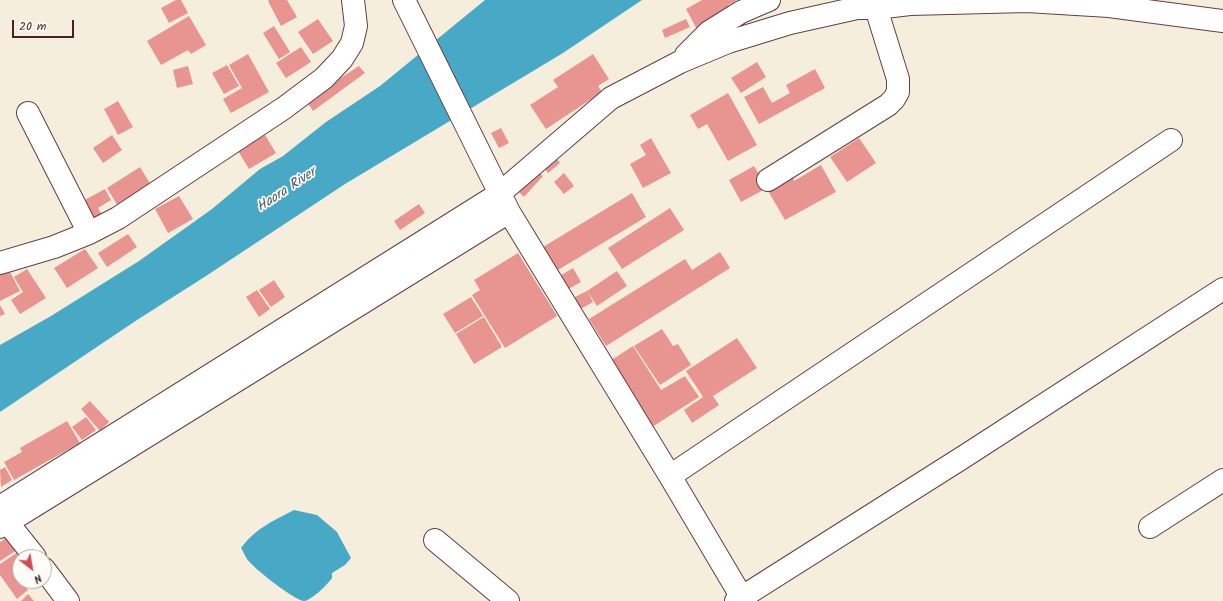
<!DOCTYPE html>
<style>
body{margin:0}
#map{position:relative;width:1223px;height:601px;overflow:hidden;background:#f6eedc;font-family:Kalam,sans-serif}
canvas{display:block}
.north{position:absolute;left:12px;top:549px;width:40px;height:40px;box-sizing:border-box;background:#fdfcf7;border:1px solid #b5a4a5;border-radius:50%;rotate:149deg;font-size:11px;font-weight:700;line-height:16px;text-align:center;color:#4a1f2b}
.north::after{content:'';display:block;margin:auto;width:14px;height:18px;background:#d1495b;clip-path:polygon(50% 0,100% 100%,50% 72%,0 100%)}
.scale{position:absolute;left:12px;top:20px;width:62px;height:18px;box-sizing:border-box;border:2px solid #4a1f2b;border-top:0;padding-left:5px;font-size:12px;line-height:14px;white-space:nowrap;color:#4a1f2b;-webkit-text-stroke:3px #fdfcf7;paint-order:stroke}
</style>
<div id="map">
<canvas width="1223" height="601"></canvas>
<div class="north">N</div>
<div class="scale">20 m</div>
</div>
<script>
const ctx = document.querySelector('canvas').getContext('2d');
ctx.lineJoin = 'round';
function fill(path, color) {
  ctx.fillStyle = color;
  ctx.fill(path, 'evenodd');
}
function strokePath(path, color, width, dash) {
  ctx.strokeStyle = color;
  ctx.lineWidth = width;
  ctx.lineCap = dash ? 'butt' : 'round';
  ctx.setLineDash(dash || []);
  ctx.stroke(path);
}
function label(font, color, halo, rows, align = 'center') {
  ctx.font = font + ' Kalam,sans-serif';
  ctx.lineWidth = 3.5;
  ctx.setLineDash([]);
  ctx.textBaseline = 'middle';
  ctx.strokeStyle = halo;
  ctx.fillStyle = color;
  for (const [text, x, y, turn = 0] of rows) {
    ctx.save();
    ctx.translate(x, y);
    ctx.rotate((+turn || 0) * Math.PI / 180);
    ctx.textAlign = isNaN(turn) ? turn : align;
    if (halo) ctx.strokeText(text, 0, 0);
    ctx.fillText(text, 0, 0);
    ctx.restore();
  }
}
fill(new Path2D(`
 M 485,0 L 642,0 L 563,53 L 345,184 L 206,276 L 137,320 L 0,412 L 0,345 L 51,316 L 139,261 L 212,209 L 260,169 L 283,156 L 326,122 L 380,86 Z
 M 294,510 L 317,515 L 337,532 L 351,558 L 345,565 L 332,573 L 332,578 C 328,584 312,600 304,601 C 295,601 252,567 247,559 C 245,556 243,551 241,548 C 256,528 273,521 294,510 Z`), '#48a9c7');
fill(new Path2D(`
 M 176,0 L 181,0 L 188,13 L 169,23 L 161,8 Z
 M 269,0 L 287,0 L 297,17 L 281,26 L 268,1 Z
 M 702,0 L 737,0 L 728,5 L 734,15 L 700,35 L 686,9 Z
 M 189,16 L 206,45 L 191,54 L 188,50 L 161,65 L 147,41 Z
 M 318,19 L 333,41 L 313,54 L 298,32 Z
 M 686,19 L 690,27 L 665,38 L 662,30 Z
 M 274,26 L 290,52 L 279,59 L 263,33 Z
 M 301,47 L 311,62 L 286,78 L 276,63 Z
 M 248,54 L 269,92 L 231,113 L 223,99 L 242,88 L 229,65 Z
 M 593,54 L 609,79 L 598,86 L 602,92 L 546,129 L 530,105 L 558,87 L 553,80 Z
 M 757,62 L 766,77 L 741,93 L 731,78 Z
 M 227,65 L 239,86 L 224,94 L 212,73 Z
 M 188,66 L 193,84 L 177,88 L 173,70 Z
 M 359,66 L 365,73 L 313,111 L 303,96 L 321,91 Z
 M 815,69 L 825,88 L 759,124 L 744,97 L 763,87 L 772,103 L 790,93 L 786,85 Z
 M 728,93 L 757,145 L 728,161 L 707,124 L 698,129 L 690,115 Z
 M 118,101 L 133,127 L 118,135 L 104,109 Z
 M 501,128 L 509,143 L 499,148 L 491,133 Z
 M 112,135 L 122,150 L 103,163 L 93,148 Z
 M 265,135 L 276,153 L 249,169 L 238,151 Z
 M 651,138 L 671,173 L 643,188 L 630,164 L 646,155 L 640,145 Z
 M 859,138 L 876,163 L 847,182 L 830,157 Z
 M 551,152 L 560,163 L 548,173 L 539,162 Z
 M 821,165 L 836,192 L 785,220 L 768,191 L 793,177 L 794,181 Z
 M 754,166 L 767,188 L 741,202 L 729,180 Z
 M 140,167 L 154,190 L 121,211 L 107,188 Z
 M 534,168 L 543,176 L 524,197 L 515,188 Z
 M 564,173 L 574,186 L 564,194 L 554,182 Z
 M 105,189 L 111,200 L 98,208 L 106,222 L 93,229 L 79,203 Z
 M 632,193 L 646,217 L 558,270 L 543,247 Z
 M 179,196 L 193,219 L 168,233 L 155,209 Z
 M 419,204 L 425,213 L 400,230 L 394,221 Z
 M 670,208 L 684,230 L 622,269 L 608,248 Z
 M 128,234 L 137,247 L 107,267 L 98,253 Z
 M 85,249 L 98,268 L 67,288 L 54,268 Z
 M 720,252 L 730,268 L 606,346 L 589,319 L 685,259 L 692,270 Z
 M 518,253 L 557,316 L 505,348 L 472,295 L 480,290 L 474,280 Z
 M 573,268 L 581,282 L 565,291 L 558,277 Z
 M 27,269 L 46,298 L 20,314 L 11,300 L 23,292 L 14,277 Z
 M 9,270 L 20,291 L 0,301 L 0,275 Z
 M 617,271 L 627,286 L 597,306 L 587,291 Z
 M 274,280 L 285,297 L 271,307 L 259,290 Z
 M 257,290 L 270,309 L 259,317 L 246,297 Z
 M 587,291 L 593,302 L 577,311 L 571,299 Z
 M 471,297 L 483,316 L 455,333 L 443,314 Z
 M 0,305 L 5,314 L 0,316 Z
 M 484,317 L 502,347 L 474,364 L 456,334 Z
 M 662,329 L 673,346 L 678,344 L 691,365 L 660,385 L 634,346 Z
 M 737,338 L 757,368 L 713,396 L 719,405 L 692,423 L 684,410 L 703,397 L 686,371 Z
 M 633,346 L 661,390 L 685,376 L 699,397 L 652,427 L 610,361 Z
 M 90,401 L 109,422 L 100,431 L 81,409 Z
 M 86,417 L 96,430 L 82,440 L 72,427 Z
 M 67,421 L 80,443 L 14,480 L 4,462 L 22,452 L 20,448 Z
 M 5,467 L 12,480 L 1,487 L 0,470 Z
 M 11,535 L 20,548 L 0,561 L 0,542 Z
 M 21,550 L 26,557 L 20,557 L 20,575 L 19,576 L 20,581 L 22,581 L 28,590 L 17,599 L 0,575 L 0,564 Z
 M 28,594 L 34,601 L 21,601 Z`), '#e89591');
const minor = new Path2D(`
 M 404,0 L 509,212 L 670,476 L 744,601
 M 686,55 L 709,32 L 741,12 L 769,0
 M 28,113 L 89,233
 M 768,180 L 888,105 L 894,99 L 898,92 L 898,79 L 876,8
 M 0,263 L 54,247 L 89,233 L 118,218 L 284,108 L 324,78 L 342,59 L 352,43 L 356,26 L 353,0
 M 670,476 L 1171,140
 M 0,507 L 499,194 L 611,98 L 680,62 L 728,42 L 790,23 L 857,8 L 876,8 L 910,4 L 1027,1 L 1109,6 L 1223,21
 M 7,522 L 35,557
 M 0,527 L 509,212
 M 1150,527 L 1223,480
 M 435,540 L 508,601
 M 44,569 L 68,601
 M 736,601 L 965,456 L 1223,289`);
strokePath(minor, '#643e46', 24);
strokePath(minor, '#fff', 22);
label('italic 14px', '#495d71', '#fdfcf7', [
 ["Haora River",287,191,-34]
]);
</script>
